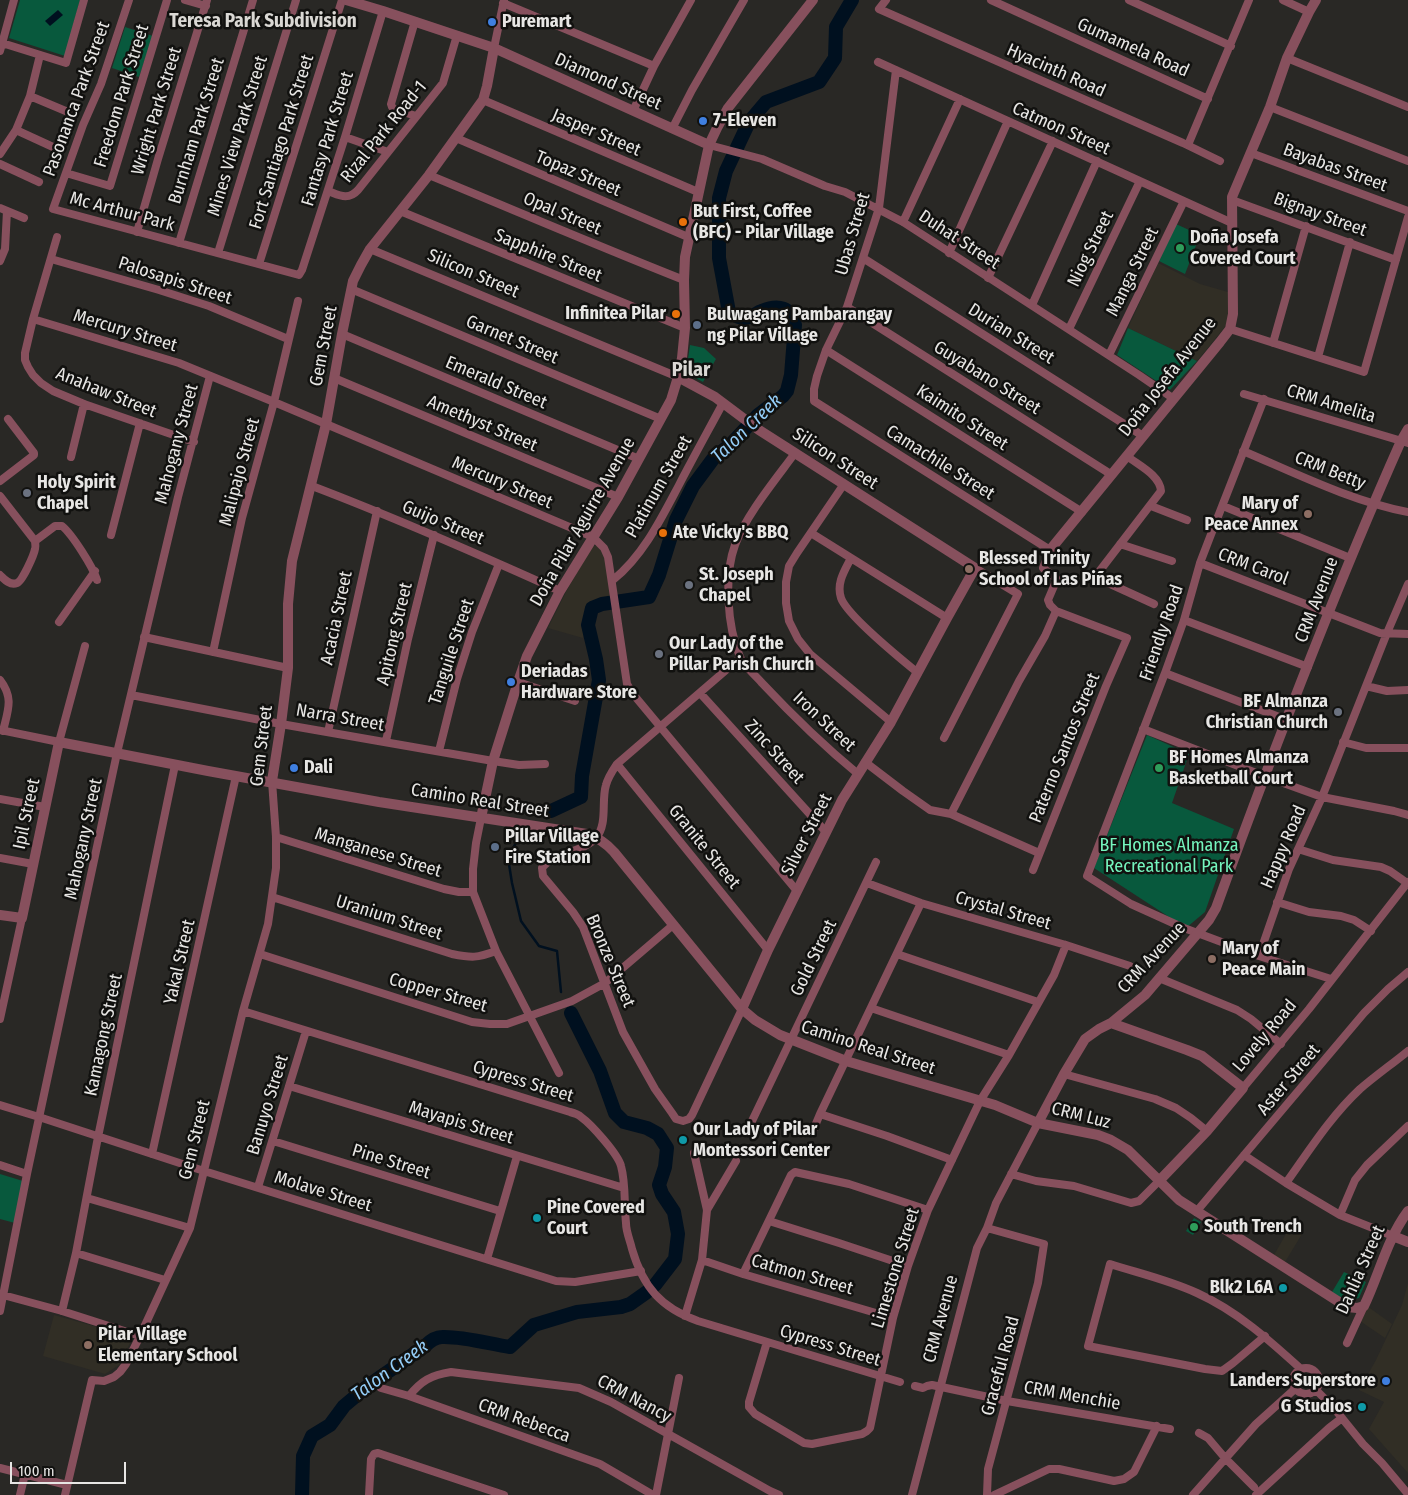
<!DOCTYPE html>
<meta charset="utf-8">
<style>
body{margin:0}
#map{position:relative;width:1408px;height:1495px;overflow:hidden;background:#292825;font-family:"Fira Sans Condensed",sans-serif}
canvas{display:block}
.scale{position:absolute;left:10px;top:1462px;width:116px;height:22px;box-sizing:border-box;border:2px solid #e7e6e4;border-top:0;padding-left:6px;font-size:15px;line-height:18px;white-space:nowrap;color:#e7e6e4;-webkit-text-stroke:4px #11110f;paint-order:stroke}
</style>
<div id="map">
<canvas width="1408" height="1495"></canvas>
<div class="scale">100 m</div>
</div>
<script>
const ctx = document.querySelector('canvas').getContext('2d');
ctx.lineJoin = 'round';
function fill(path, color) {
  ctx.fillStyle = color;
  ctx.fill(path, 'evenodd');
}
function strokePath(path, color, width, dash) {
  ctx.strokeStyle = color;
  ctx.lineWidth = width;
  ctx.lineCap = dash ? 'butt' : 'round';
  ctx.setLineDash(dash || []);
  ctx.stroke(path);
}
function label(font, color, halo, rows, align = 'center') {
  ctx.font = font + ' "Fira Sans Condensed",sans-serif';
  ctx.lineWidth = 5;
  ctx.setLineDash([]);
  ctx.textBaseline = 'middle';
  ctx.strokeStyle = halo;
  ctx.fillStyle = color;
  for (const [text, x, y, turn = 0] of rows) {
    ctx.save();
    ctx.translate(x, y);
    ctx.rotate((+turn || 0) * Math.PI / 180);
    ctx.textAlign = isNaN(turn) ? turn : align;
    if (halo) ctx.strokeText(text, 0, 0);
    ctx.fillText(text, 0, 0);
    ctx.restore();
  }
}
fill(new Path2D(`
 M 1158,263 L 1200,284 L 1228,292 L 1228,323 L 1197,361 L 1128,328 Z
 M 592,546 L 598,546 L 607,560 L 612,595 L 590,606 L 583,621 L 583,638 L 548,628 L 567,590 Z
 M 1290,1227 L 1302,1234 L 1285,1262 L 1274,1255 Z
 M 1408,1283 L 1408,1473 L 1369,1429 L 1384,1402 L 1359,1390 L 1376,1360 L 1402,1305 Z
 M 1367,1306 L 1392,1324 L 1385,1338 L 1360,1321 Z
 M 54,1315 L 133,1337 L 119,1365 L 105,1374 L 43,1356 Z`), '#312e25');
fill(new Path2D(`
 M 20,0 L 80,0 L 65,56 L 9,38 Z
 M 125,27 L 153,36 L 139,77 L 112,68 Z
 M 1176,224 L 1200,235 L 1185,274 L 1159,261 Z
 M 1128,328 L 1197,361 L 1170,390 L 1117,355 Z
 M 690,345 L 704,348 L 716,359 L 703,382 L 686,373 Z
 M 1147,735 L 1189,754 L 1172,803 L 1234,829 L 1205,912 L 1186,928 L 1094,868 Z
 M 0,1174 L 23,1181 L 15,1223 L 0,1219 Z
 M 1194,1218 L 1201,1222 L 1193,1235 L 1186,1231 Z
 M 1344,1272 L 1366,1282 L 1359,1298 L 1347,1301 L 1332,1292 Z`), '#08593d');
fill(new Path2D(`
 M 58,10 L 63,15 L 50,26 L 45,21 Z`), '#00101f');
strokePath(new Path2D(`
 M 520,835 L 508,858 L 512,883 L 521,921 L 539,946 L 557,951 L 561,992`), '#00101f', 2.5);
strokePath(new Path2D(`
 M 551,811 L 581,797 L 582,776 L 599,680 L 596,659 L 588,625 L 592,608 L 602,604 L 649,597 L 659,575 L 676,520 L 693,486 L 713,459 L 733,442 L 758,415 L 783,396 L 787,391 L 791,375 L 795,325 C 791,307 778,304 762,311 C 756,313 751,318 744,318 C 738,318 734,315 729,312 L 719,258 L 719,198 L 726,171 L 749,122 L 766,102 L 819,82 L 835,58 L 836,27 L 852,0
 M 571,1013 L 600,1071 L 615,1113 L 624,1122 L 647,1128 L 658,1134 L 667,1148 L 665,1167 L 659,1185 L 662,1194 L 674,1212 L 678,1234 L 675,1259 L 655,1285
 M 302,1495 L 303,1456 L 312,1436 L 330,1425 L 344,1406 L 369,1385 L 425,1346 C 430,1341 435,1337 442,1337 C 462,1336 490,1344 510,1347 L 534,1325 L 577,1312 L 621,1307 L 630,1304 L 647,1292`), '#00101f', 14);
strokePath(new Path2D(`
 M 129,0 L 101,84 L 83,125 L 53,209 L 299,275 L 302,270 L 345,137 L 383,11
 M 185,0 L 206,6
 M 886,0 L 879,9 L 1183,143 L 1220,161
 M 991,0 L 1208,99
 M 1129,0 L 1231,46
 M 1283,0 L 1309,12
 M 503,3 L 654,66
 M 415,21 L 391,104 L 392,107 L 394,109 L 416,116
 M 2,43 L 66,63 L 84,0
 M 494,48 L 504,0
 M 0,51 L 14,0
 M 1287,58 L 1408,107
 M 878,62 L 1232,223
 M 896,70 L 879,208 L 847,307 L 826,350 L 817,376 L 814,389 L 814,401 L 1050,550 L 1043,568 L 1057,579 L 1048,600 L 1050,605 L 1056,611 L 1127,638 L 1106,686 L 1033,870
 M 30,96 L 68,112
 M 483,100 L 698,192
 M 1270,107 L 1408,161
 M 633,111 L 654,66 L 691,0
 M 672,129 L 692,90 L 744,0
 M 16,130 L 53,147
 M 345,137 L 388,152
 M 456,138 L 688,237
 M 709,145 L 762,159 L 825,186 L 845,192 L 903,222 L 1139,375 L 1174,399
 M 1188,145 L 1249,0
 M 1251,153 L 1408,211
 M 0,154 L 16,130 L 30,96 L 40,55
 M 0,164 L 39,182
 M 66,173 L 110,186 L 167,0
 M 429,175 C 514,210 598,246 684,280
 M 328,191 C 339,195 348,201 358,190 L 443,83 L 457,35
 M 1232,200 L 1396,260
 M 0,208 L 24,218
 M 400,211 L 685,328
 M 903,222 L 960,99
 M 137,232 L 158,159 L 207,0
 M 57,237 L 33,319 L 25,353 L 25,360 L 28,367 L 33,375 L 41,383 L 53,391 L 84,404 L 194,442
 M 179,243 L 253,0
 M 370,249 L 678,377
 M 218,253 L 296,0
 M 949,253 L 1008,121
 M 863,258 L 1143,436
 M 51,259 L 159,290 L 209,306 L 288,339
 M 0,261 L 5,249 L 7,211
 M 259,264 L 342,0
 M 988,278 L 1053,141
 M 351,289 L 661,419
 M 1032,305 L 1097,161
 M 847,307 L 1112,475
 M 33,319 L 179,363 L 274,402 L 593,537 L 604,548 L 608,557 L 627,684 L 633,694 L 797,891
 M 1069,329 L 1140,181
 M 1230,329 L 1364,372 L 1408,217
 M 342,334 L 639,459
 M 1273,343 L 1306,226
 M 826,350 L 1082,512
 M 1109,355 L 1184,201
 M 1318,357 L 1350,242
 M 334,378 L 618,497
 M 1244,394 L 1408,443
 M 1264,399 L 1210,537 L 1200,563 L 1184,620 L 1165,673 L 1087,876 L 1131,904 L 1184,928 L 1259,956 L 1331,979
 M 1243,451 C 1295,473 1353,502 1408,512
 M 795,453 C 776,479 746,515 735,545 C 724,575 727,626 740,657 C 744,666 755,675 762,683 C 792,715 824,746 858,774
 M 1127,456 C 1138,465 1160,475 1161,491 L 1095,577 L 1154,604
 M 71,457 L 84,404
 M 0,481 L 34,455 L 34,453 L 8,419
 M 844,484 L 797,553 L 789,566 L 786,582 L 786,603 L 789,621 L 798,639 L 810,654 L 891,722
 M 312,486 C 396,518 478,554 560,591
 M 0,496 L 35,541
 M 1151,506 L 1187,520
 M 1223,506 L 1350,558
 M 811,533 L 947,618
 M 111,535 L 140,423
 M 35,541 L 55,526 L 62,526 C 72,534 93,567 97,580
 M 1120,544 L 1172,561
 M 851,558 C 845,570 836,583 841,598 C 847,615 902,660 918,673
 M 1200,563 L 1380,633 L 1408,634
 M 0,575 C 4,579 10,586 17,583 C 22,582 34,555 35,549 C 36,548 35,542 35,541
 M 613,580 C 643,556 661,519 679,485 C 693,458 708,431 723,403
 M 1184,620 L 1308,667
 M 59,622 L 95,571
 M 144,637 L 288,668
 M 213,652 L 242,518 L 274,402 L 298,301
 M 740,658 L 617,764 C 613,770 608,777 606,785 C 601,801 608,824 596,838 C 584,852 554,852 542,868 L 543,876 L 573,912 L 583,927 L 623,1032 L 655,1089 L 672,1113 L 676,1119 L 683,1121 L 689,1119 L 692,1115 L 742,1009
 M 1165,673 L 1287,720
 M 0,680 C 14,698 8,710 3,731
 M 518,682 L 575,701
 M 1366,686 L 1387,691 L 1408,690
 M 700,693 L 826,832
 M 131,695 L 281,724 L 493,761 L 519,765 L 545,764
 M 1143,729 L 1264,776 L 1322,797 L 1394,811 L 1408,815
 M 0,730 L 59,742 L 85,646
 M 328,732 L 377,511
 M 944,738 L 1018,594 L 975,568
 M 386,741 L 408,639 L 434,535
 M 1343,742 L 1366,748 L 1408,748
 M 439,751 L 457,679 L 472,632 L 499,564
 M 865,762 L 903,791 L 930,810 L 951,814 L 1039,853
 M 617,764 L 768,950
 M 0,799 L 45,807
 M 951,814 L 1019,681 L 1045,636 L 1056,611
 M 481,818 L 476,843 L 473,869 L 473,892 L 496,951 L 559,1073
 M 276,837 L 444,889 L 459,892 L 473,892
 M 1298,849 L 1333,860 L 1381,867 L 1390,871 L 1407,883
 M 0,858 L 33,864
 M 867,883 L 921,903 L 1066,945 L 1130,966
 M 272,897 L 452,954 C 472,958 477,958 496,951
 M 1277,902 L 1309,912 L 1341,916 L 1354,920 L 1371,931
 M 260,954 L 472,1022 L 490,1024 L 507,1024 L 572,1001 L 605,983 L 673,925
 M 897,954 L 1038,1002
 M 1259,956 L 1289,869 L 1322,797 L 1387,633 L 1408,584
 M 1159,978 L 1237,1010 L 1251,1019 L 1281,1044
 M 871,1008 L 1009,1055
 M 243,1011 L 570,1112 C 574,1113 578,1114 581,1117 C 591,1124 618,1154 621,1166 C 626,1184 624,1205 626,1223 C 626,1232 630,1240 632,1249 C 643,1287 661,1308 698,1321 L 900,1382
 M 0,1019 L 22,918
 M 1064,1074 L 1155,1099 L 1176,1108 L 1191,1118 L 1207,1131
 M 289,1086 L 624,1188
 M 1243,1088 L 1309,1009 L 1408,882
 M 0,1105 L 39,1117 L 204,1171 L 556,1281 L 575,1282 L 641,1271
 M 820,1114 L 887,1136 L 952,1160
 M 752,1121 L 876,862
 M 812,1133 L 820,1114 L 921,903
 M 273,1141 L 500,1211
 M 152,1154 L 236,776
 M 1244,1155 L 1286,1183 L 1340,1215 L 1393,1236
 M 0,1165 L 27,1174
 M 1011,1174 L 1036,1181 L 1074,1186 L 1131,1203 L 1139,1201 L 1159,1181
 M 1286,1183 C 1309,1151 1330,1117 1360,1089 C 1375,1076 1392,1064 1408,1051
 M 258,1187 L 306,1031
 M 87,1198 L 190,1228
 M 707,1210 L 736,1161
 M 1196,1212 L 1364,1013 L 1388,989 L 1408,972
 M 1340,1215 L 1355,1180 L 1367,1165 L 1408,1126
 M 769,1221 L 839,1243 L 908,1266
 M 76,1253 L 165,1280
 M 487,1259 L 517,1156
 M 702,1260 L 743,1274 L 893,1318
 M 743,1274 L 791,1175 L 795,1172 L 849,1184 L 928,1210
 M 3,1295 L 62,1311 L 140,1336
 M 0,1311 L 27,1174 L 117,753 L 178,497 L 210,376
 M 62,1311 L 76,1253 L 98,1137 L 175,765
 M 685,1316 L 702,1260 L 707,1210 L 694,1153
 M 1265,1336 L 1233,1363 L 1222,1371 L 1205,1369 L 1088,1346 L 1110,1264 C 1138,1273 1169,1280 1197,1293 C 1237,1311 1269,1340 1301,1369
 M 767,1342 L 749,1402 L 749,1407 L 755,1414 L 804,1443 L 812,1444 L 862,1434 L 867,1431 L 870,1428 L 893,1318 L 908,1266 L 928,1210 L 980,1101 L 1009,1055 L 1054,975 L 1066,945
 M 1347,1343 L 1364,1306
 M1293 1381a13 13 0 1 1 26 0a13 13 0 1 1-26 0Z
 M 915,1386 L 923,1388 L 927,1386 L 932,1385 L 1007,1401 L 1170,1429
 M 381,1388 L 409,1396 L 600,1464 L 653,1495
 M 1315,1389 L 1333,1407 L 1363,1444 L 1382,1463 L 1408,1494
 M 409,1396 C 421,1381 431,1375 451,1372 L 579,1388 L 611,1402 L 770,1491 L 779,1495
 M 1199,1433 L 1208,1438 L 1225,1458 L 1254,1487
 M 0,1468 L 67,1485
 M 20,1495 L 25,1474
 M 65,1495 L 92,1380 L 104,1381 L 114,1377 L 120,1372 L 126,1364 L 140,1336 L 190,1228 L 243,1011 L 268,924 L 276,868 L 276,837 L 272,781
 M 369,1495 L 371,1459 L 374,1454 L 378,1453 L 504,1495
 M 656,1495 L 679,1378
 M 912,1495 L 977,1248 L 987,1228 L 996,1203 L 1038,1123
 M 987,1495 L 988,1469 L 1038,1283 L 1044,1244 L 987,1228
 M 994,1495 L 1049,1469 L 1059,1469 L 1114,1481 L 1124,1479 L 1134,1472 L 1157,1426
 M 1193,1495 L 1256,1424 L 1296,1388
 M 1256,1495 L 1329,1428 L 1342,1418`), '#87505d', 8);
strokePath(new Path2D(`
 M 346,0 L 383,11 L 494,48 L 709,145
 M 678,377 L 715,397 L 759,430 L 975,568 L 947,618 L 891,722 L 842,800 L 768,950 L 742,1009
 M 1050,550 L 1220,342 L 1230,329 L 1233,314 L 1232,197 L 1270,107 L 1287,58 L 1309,12 L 1316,0
 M 272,781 L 281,724 L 288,668 L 288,604 L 292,561 L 326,424 L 342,334 L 353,281 L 361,265 L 370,249 L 429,175 L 483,100 L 487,86 L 494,48
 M 481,818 L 493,761 L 518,682 L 527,656 L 560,591 L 618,497 L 671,400 L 678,377 L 682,358 L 685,328 L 684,280 L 685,257 L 709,145 L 717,128 L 728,108 L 813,0
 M 0,915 L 22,918 L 59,742 L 208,771 L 379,802 L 587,834 C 599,838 606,843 614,852 L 742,1009 L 755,1020 L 780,1035 L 846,1061 L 995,1105 L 1038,1123 L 1098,1135 L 1111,1140 L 1128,1150 L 1179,1200 L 1347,1307 L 1357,1308 L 1364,1306 C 1379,1275 1387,1239 1408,1211
 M 1111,1023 L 1187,1050 L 1202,1056 L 1243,1088 L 1207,1131 L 1159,1181
 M 1038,1123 L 1064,1074 L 1085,1039 L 1099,1029 L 1111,1023 L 1145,995 L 1209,920 L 1216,908 C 1273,751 1333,594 1401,441 L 1408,429
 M 1393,1236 L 1408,1242`), '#87505d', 10);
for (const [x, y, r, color] of [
 [492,22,5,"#3f7fe0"],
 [703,121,5,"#3f7fe0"],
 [683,222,5,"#e8710a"],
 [1180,248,5,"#2e9e5b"],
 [676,314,5,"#e8710a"],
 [697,325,5,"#5c6f8a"],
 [27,493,5,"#6b7280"],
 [1308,514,5,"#8d6e63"],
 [663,533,5,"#e8710a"],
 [969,569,5,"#8d6e63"],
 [689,585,5,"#6b7280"],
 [659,654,5,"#6b7280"],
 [511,682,5,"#3f7fe0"],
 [1338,712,5,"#6b7280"],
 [294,768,5,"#3f7fe0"],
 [1159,768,5,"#2e9e5b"],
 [495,847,5,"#5c6f8a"],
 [1212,959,5,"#8d6e63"],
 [683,1140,5,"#0f9aa8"],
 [537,1218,5,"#0f9aa8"],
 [1194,1227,5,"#2e9e5b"],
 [1283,1288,5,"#0f9aa8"],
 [88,1345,5,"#8d6e63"],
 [1386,1381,5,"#3f7fe0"],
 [1362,1407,5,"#0f9aa8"]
]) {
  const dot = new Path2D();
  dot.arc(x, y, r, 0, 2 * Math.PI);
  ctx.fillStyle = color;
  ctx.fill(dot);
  strokePath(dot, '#11110f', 2);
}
label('bold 18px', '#e7e6e4', '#11110f', [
 ["Puremart",502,22],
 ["7-Eleven",713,121],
 ["But First, Coffee",693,212],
 ["(BFC) - Pilar Village",693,233],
 ["Doña Josefa",1190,238],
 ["Covered Court",1190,259],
 ["Infinitea Pilar",666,314,"right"],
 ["Bulwagang Pambarangay",707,315],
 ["ng Pilar Village",707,336],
 ["Holy Spirit",37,483],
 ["Chapel",37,504],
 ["Mary of",1298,504,"right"],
 ["Peace Annex",1298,525,"right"],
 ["Ate Vicky's BBQ",673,533],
 ["Blessed Trinity",979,559],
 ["School of Las Piñas",979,580],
 ["St. Joseph",699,575],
 ["Chapel",699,596],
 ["Our Lady of the",669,644],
 ["Pillar Parish Church",669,665],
 ["Deriadas",521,672],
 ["Hardware Store",521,693],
 ["BF Almanza",1328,702,"right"],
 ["Christian Church",1328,723,"right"],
 ["BF Homes Almanza",1169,758],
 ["Basketball Court",1169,779],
 ["Dali",304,768],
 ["Pillar Village",505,837],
 ["Fire Station",505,858],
 ["Mary of",1222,949],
 ["Peace Main",1222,970],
 ["Our Lady of Pilar",693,1130],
 ["Montessori Center",693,1151],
 ["Pine Covered",547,1208],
 ["Court",547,1229],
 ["South Trench",1204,1227],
 ["Blk2 L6A",1273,1288,"right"],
 ["Pilar Village",98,1335],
 ["Elementary School",98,1356],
 ["Landers Superstore",1376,1381,"right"],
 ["G Studios",1352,1407,"right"]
], 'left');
label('18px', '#e7e6e4', '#11110f', [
 ["Gumamela Road",1133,48,24],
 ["Hyacinth Road",1056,71,24],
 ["Diamond Street",608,82,24],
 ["Freedom Park Street",122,96,-73],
 ["Pasonanca Park Street",77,99,-70],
 ["Wright Park Street",157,111,-73],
 ["Catmon Street",1061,129,24],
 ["Burnham Park Street",197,131,-73],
 ["Rizal Park Road-1",384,132,-51],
 ["Jasper Street",596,133,23],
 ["Mines View Park Street",238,136,-73],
 ["Fantasy Park Street",328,139,-73],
 ["Fort Santiago Park Street",282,142,-73],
 ["Bayabas Street",1335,168,20],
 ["Topaz Street",578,174,23],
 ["Mc Arthur Park",122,212,15],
 ["Opal Street",562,214,23],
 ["Bignay Street",1320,215,20],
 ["Ubas Street",853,234,-74],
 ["Duhat Street",959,240,33],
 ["Niog Street",1091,249,-64],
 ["Sapphire Street",548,256,22],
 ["Manga Street",1133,272,-64],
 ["Silicon Street",473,274,23],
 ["Palosapis Street",175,281,18],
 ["Mercury Street",125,331,17],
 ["Durian Street",1011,334,32],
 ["Garnet Street",512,340,23],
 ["Gem Street",324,346,-79],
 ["Doña Josefa Avenue",1168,377,-52],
 ["Guyabano Street",987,378,32],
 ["Emerald Street",496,383,23],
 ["Anahaw Street",106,393,22],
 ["CRM Amelita",1331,404,17],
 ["Kaimito Street",962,418,33],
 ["Amethyst Street",482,424,23],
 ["Mahogany Street",177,444,-75],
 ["Silicon Street",835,459,33],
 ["Camachile Street",940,463,32],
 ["CRM Betty",1330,471,22],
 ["Malipajo Street",240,472,-75],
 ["Mercury Street",502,483,23],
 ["Platinum Street",659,487,-60],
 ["Doña Pilar Aguirre Avenue",583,522,-60],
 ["Guijo Street",443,523,23],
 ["CRM Carol",1253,567,21],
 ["CRM Avenue",1317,600,-69],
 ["Acacia Street",337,618,-78],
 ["Friendly Road",1162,633,-71],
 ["Apitong Street",395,634,-77],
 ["Tanguile Street",452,652,-72],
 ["Narra Street",340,718,10],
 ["Iron Street",824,722,43],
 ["Gem Street",262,746,-83],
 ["Paterno Santos Street",1065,748,-68],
 ["Zinc Street",774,752,48],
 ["Camino Real Street",480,801,9],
 ["Ipil Street",27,814,-78],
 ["Silver Street",807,835,-63],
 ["Mahogany Street",84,839,-78],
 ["Granite Street",704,847,51],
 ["Happy Road",1284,847,-67],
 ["Manganese Street",378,853,17],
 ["Crystal Street",1003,911,16],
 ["Uranium Street",389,918,18],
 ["Gold Street",814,958,-64],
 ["CRM Avenue",1152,958,-47],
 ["Bronze Street",610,961,67],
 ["Yakal Street",180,962,-77],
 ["Copper Street",438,993,16],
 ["Kamagong Street",104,1035,-78],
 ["Lovely Road",1265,1036,-50],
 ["Camino Real Street",868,1048,18],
 ["Aster Street",1289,1080,-50],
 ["Cypress Street",523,1082,17],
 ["Banuyo Street",268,1105,-73],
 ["CRM Luz",1081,1116,14],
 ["Mayapis Street",461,1123,17],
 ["Gem Street",195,1140,-76],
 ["Pine Street",391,1162,17],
 ["Molave Street",323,1192,17],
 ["Limestone Street",896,1268,-73],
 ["Dahlia Street",1361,1270,-66],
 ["Catmon Street",802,1275,16],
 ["CRM Avenue",941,1319,-75],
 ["Cypress Street",830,1346,17],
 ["Graceful Road",1001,1366,-75],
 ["CRM Menchie",1072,1396,10],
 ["CRM Nancy",634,1399,28],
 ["CRM Rebecca",524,1421,20]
]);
label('18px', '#75f5be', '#11110f', [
 ["BF Homes Almanza",1169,846],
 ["Recreational Park",1169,867]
]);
label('bold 19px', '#dad8d4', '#11110f', [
 ["Teresa Park Subdivision",263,22]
]);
label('italic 19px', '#94cdf7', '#11110f', [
 ["Talon Creek",747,429,-44],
 ["Talon Creek",390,1371,-36]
]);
label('bold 20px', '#dad8d4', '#11110f', [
 ["Pilar",691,370]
]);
</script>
